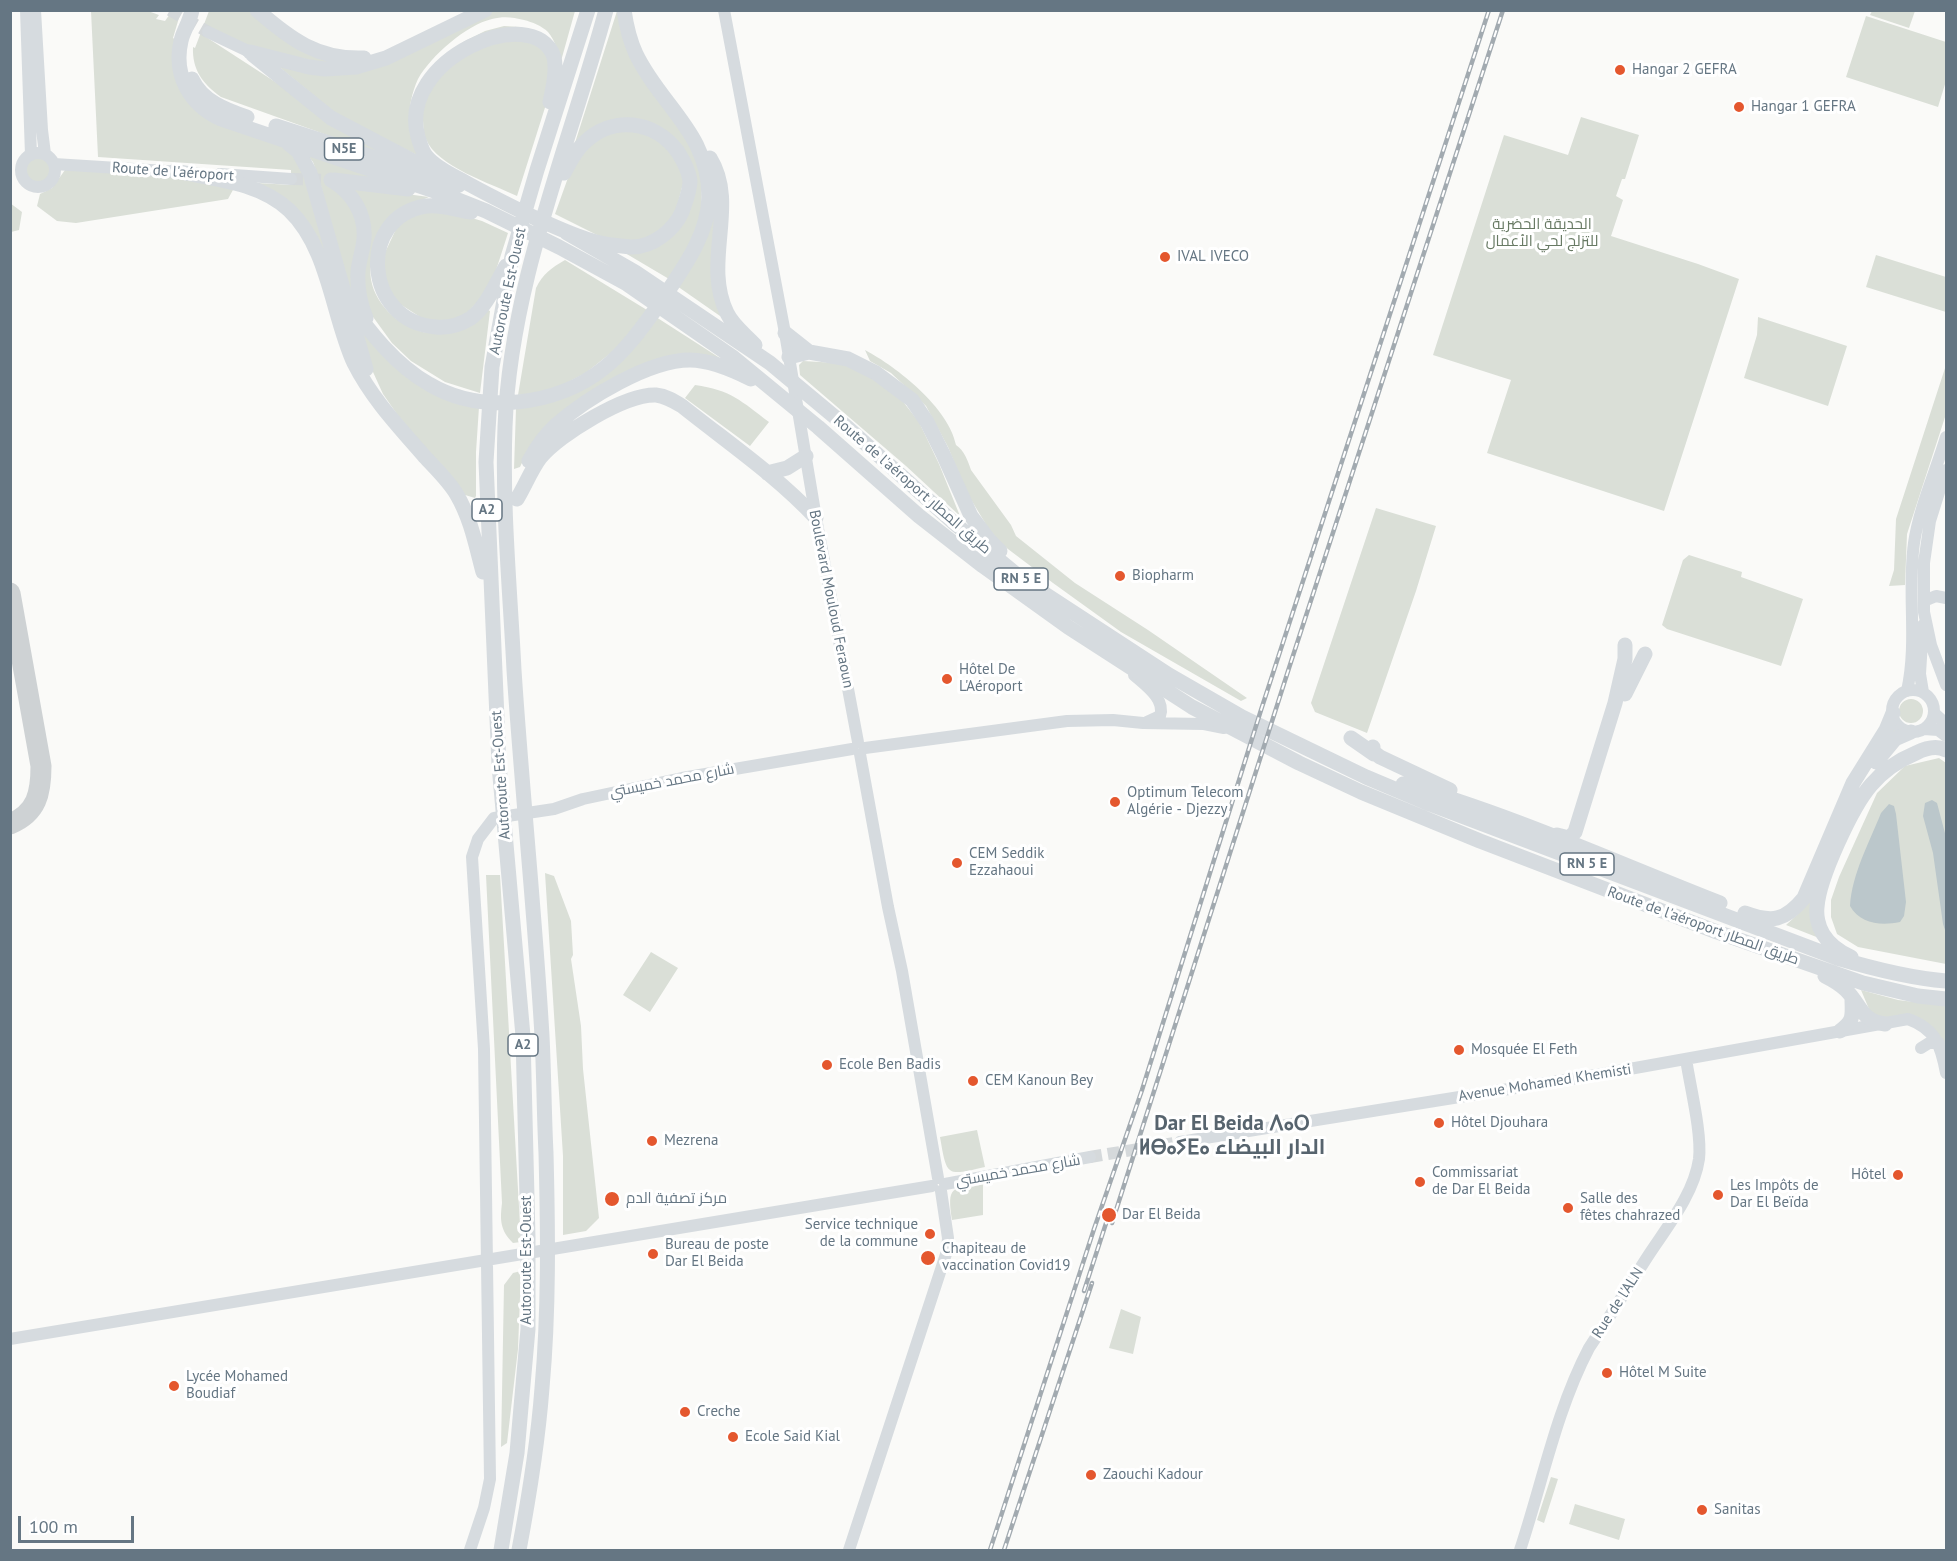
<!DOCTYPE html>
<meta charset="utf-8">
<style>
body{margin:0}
#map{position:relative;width:1957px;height:1561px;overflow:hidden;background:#fafaf8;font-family:"PT Sans",sans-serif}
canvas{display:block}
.frame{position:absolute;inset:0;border:12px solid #657683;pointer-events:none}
.scale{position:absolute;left:18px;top:1516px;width:116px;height:27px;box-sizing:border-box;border:3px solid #657683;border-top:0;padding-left:8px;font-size:18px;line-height:21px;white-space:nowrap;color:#657683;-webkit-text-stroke:4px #fff;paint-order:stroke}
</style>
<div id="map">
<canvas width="1957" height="1561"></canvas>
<div class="frame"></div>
<div class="scale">100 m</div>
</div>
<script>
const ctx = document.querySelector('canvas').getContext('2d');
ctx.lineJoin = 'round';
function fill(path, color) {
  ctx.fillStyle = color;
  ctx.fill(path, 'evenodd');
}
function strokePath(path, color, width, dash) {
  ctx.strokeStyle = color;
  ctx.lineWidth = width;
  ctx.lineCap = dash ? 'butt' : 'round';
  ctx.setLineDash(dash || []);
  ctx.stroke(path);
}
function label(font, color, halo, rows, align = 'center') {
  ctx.font = font + ' "PT Sans",Cairo,"Noto Sans Tifinagh",sans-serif';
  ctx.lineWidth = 6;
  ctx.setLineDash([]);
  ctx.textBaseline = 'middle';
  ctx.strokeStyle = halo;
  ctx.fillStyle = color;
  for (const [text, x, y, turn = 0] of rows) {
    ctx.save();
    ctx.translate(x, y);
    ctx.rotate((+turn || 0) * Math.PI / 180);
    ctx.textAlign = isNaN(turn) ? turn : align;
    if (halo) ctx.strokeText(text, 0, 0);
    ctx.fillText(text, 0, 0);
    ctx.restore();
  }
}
fill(new Path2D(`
 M 91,11 L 148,11 L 159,15 L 156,19 L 165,21 L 172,11 L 181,11 L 173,38 L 176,40 L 182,84 L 276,136 L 301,164 L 343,313 L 320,251 L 257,183 L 291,185 L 291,170 L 98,157 Z
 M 209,11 L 254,11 L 339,60 L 328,64 L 206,37 L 394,159 L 221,97 C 203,84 192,70 193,47 L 195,48 Z
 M 491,11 L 575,11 L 561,61 C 558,52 555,40 548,32 C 542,26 532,22 524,20 C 513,17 503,16 492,19 C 466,25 431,56 418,79 C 412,92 408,109 410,124 C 411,138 419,149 427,160 L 339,116 L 278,66 L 315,75 L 342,74 Z
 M 617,11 L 699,158 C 701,176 703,193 701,211 C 698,235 681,258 669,279 L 620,250 L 669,237 L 691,169 L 636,119 L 573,149 Z
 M 1872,11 L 1872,10 L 1915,11 L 1909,28 L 1870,15 Z
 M 1866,16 L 1946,42 L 1946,81 L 1938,107 L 1846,77 Z
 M 504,26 L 521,27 L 549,54 L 549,95 L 517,196 C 492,184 436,166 426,139 C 422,132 423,106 423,97 L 463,42 L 485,31 Z
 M 1581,117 L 1639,135 L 1625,179 L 1622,179 L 1616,196 L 1623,200 L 1611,236 L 1698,264 L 1739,279 L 1664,511 L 1487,453 L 1511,380 L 1433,355 L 1504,135 L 1568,155 Z
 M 646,131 L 676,155 L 684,180 L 674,218 L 646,241 L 607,240 L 555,214 L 574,161 L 605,132 Z
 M 299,145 L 389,179 L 331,174 L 346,198 L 359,226 L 353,290 L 349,295 L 320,182 L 313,162 Z
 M26 170a12 12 0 1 1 24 0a12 12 0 1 1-24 0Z
 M 65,170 L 177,175 L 234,188 L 228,199 L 76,223 L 57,221 L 37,206 L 40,194 L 52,188 Z
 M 346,186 L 429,197 C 420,201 406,205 400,212 C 395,218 372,258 371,265 C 365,301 407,338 442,333 C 453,332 475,315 486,309 L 490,311 L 480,393 L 445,382 L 411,361 L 392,343 L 368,310 L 362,298 L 367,234 Z
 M 713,195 L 722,314 L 720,316 L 677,286 Z
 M 10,203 L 22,212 L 19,230 L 11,232 Z
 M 441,209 L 482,221 L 508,233 L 490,289 L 461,319 L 428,322 L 392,299 L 381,261 L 397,227 L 410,217 Z
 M 1876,255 L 1946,277 L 1946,312 L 1866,287 Z
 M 565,260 L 647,310 L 631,333 L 599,366 L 551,391 L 518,395 L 536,288 C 543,274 551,268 565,260 Z
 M 656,317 L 723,360 L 657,362 L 529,448 L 520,467 L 514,469 L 516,408 L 548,403 Z
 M 1758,317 L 1847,346 L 1828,406 L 1744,378 L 1757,335 Z
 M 356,319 L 400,365 L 479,407 L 476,452 L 476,496 L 475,498 L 465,495 L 399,417 L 383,394 L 373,372 Z
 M 865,350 C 897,367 949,408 956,445 C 964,450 968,461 971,470 L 1011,525 L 1016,536 L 1075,583 L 1148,630 L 1247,698 L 1241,701 L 1121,632 L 1053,583 L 1000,543 L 987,526 L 967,493 L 948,447 L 926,406 L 891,373 L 870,361 Z
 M 803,361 L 837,363 L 851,366 L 897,394 L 919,422 L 939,464 L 960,516 L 906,466 L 800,375 L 799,365 Z
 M 1946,365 L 1946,414 L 1907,534 L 1905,585 L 1889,586 L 1894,570 L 1896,519 Z
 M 695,385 C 731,390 741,401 769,422 L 750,446 L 685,398 Z
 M 1376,508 L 1436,526 L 1416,591 L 1367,733 L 1315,712 L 1311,703 Z
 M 1689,555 L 1742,572 L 1741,577 L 1803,599 L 1781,666 L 1667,629 L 1662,625 L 1683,560 Z
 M1899 711a12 12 0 1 1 24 0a12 12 0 1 1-24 0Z
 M 1892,727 L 1900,734 L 1876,759 L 1855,793 L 1817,886 L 1819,938 L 1786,925 L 1799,913 L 1846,809 Z
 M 1939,758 L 1946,763 L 1946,964 L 1858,947 L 1837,934 L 1831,917 L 1831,900 L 1839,877 L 1877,793 L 1905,766 Z
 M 545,873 L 554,876 L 571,921 L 573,955 L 571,959 L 581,1026 L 583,1069 L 599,1218 L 586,1231 L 563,1235 L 563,1156 Z
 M 486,875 L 500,875 L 521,1242 L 513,1243 C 500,1230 500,1220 502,1203 Z
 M 651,952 L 678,968 L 650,1012 L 623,995 Z
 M 1861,990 L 1898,1000 L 1946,1006 L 1946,1054 L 1926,1024 L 1878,1019 L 1869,1009 Z
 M 977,1130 L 985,1167 C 946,1176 947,1177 940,1137 Z
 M 983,1183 L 983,1215 L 952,1220 C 947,1186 951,1188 983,1183 Z
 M 521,1271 L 518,1349 L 507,1443 L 501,1447 L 504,1285 L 513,1273 Z
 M 1121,1309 L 1141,1317 L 1133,1354 L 1109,1348 Z
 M 1551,1477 L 1558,1479 L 1544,1523 L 1537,1520 Z
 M 1575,1504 L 1625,1519 L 1619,1540 L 1569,1524 Z`), '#dadfd7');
fill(new Path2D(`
 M 1932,800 L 1937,803 L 1946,837 L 1946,933 L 1943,924 L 1933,853 L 1923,816 L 1925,803 Z
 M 1889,804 L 1894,806 L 1896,814 L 1906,902 L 1904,916 L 1900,922 C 1881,926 1860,924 1850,906 C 1852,874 1869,843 1881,813 Z`), '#bbc7cb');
strokePath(new Path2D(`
 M 10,593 L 41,766 C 41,793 37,813 10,824`), '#ced2d4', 21);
strokePath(new Path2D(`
 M 170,10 L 208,32
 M 291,179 L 331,180
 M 1090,1157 L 1180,1142`), '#d5d9db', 12, [12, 6]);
strokePath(new Path2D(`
 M 26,10 L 31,155
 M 35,10 L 42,130 L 45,154
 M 724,10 L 785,333 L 816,518 L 858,742
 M 208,32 L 250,52
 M21 170a17 17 0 1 1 34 0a17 17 0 1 1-34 0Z
 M 54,164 L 182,172
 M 220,174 L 291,179
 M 1946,470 L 1930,521 L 1924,563 L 1924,612 L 1931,645 L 1946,685
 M 1924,601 L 1936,596 L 1946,598
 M 1923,625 L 1920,674 L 1923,692
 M 1134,675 C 1145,685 1166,699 1160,716 L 1147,722
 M1892 711a21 21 0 1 1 42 0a21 21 0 1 1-42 0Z
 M 1907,691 C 1918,641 1907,592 1914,543 C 1919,508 1936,471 1946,437
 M 1934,713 L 1946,724
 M 1924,729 L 1938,730 L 1946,736
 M 865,748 L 1067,721 L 1113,720 L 1143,723 L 1204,724 L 1224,728
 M 860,754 L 888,907 L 902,971 L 938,1178
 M 1921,1048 L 1929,1043 L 1939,1043
 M 1180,1142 L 1596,1075 L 1908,1019 C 1936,1029 1941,1046 1946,1073
 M 945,1184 L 1090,1157
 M 10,1339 L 932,1186
 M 470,1550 L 484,1508 L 490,1479 L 484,1049 L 472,857 L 478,839 L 494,818 L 554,809 L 583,799 L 682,778 L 852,749
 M 849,1550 L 947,1251 L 948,1238 L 941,1191
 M 1520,1550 C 1542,1484 1556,1411 1589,1348 C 1609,1318 1628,1287 1648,1256 C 1667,1227 1694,1194 1699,1159 C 1702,1133 1690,1086 1686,1059`), '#d6dbdf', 12);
strokePath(new Path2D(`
 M 192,10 C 190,22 183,31 181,41 C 173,75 190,105 221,119 L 443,194 L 486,211 L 559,247 L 627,284 L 734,358 L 818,427 L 919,516 L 983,566 L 1068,627 L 1192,707 L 1299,763 L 1361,792 L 1480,841 L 1717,932 L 1863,983 L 1918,996 L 1946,999
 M 257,10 C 290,39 318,60 364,58
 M 250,52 L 309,67 L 325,69 L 356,67 L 386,58 L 485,10
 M 253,55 L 331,118 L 428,169
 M 192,79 C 202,101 226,110 247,117
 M 550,102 C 553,88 557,71 554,57 C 534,0 396,59 418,137 C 420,143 422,152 427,157 C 436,168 452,175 465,182 C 488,195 513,207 537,219 C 556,227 576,237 596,242 C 607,245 621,246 632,247 C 653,247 674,230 682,212 C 685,203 690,191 690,181 C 689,171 683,160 678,152 C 655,120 612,115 584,143 C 575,151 570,162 564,173
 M 276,126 L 459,185
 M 289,144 L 298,151 L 310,173 L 366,369
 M 710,158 C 739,205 702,262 727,313 C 733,326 746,335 755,345
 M 175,171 C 214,179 259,182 289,210 C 329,248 332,315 354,363 C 372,399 399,427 425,457 C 436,469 449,481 457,495 C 471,519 476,546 483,572
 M 331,180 C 352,192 366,214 364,239 C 363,250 359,260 358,272 C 357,288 360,303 366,318
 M 334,180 L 408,189
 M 471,212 C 456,210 441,204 426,206 C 356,217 364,322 436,327 C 448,328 460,325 471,318 C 487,306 496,283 506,266
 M 567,233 L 635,272 L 770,363 L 848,428 L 954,523 L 1022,579 L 1169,675 L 1242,717 L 1366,777 L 1430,804 L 1837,958 C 1874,969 1909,978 1946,981
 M 347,300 C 369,331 395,365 429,384 C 481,415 557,406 604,368 C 626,351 644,325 660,303 C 681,271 708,237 709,197 C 709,133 661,106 636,54 C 630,41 626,24 624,10
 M 785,333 L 809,352 L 848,359 L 876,373 L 912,400 L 927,422 L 943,454 L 971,516 L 989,540 L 1000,551
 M 789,357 L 809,352
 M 529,461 C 536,448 545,435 556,425 C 587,398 649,360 690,360 C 711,360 733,370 751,379
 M 767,473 L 787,468 L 806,456
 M 517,499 C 525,486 531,470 540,458 C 560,434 625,394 656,395 C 666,396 674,401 682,406 C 727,442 777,476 816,518
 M 1625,694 L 1645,654
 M 1351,738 L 1374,754
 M 1373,747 L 1372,751 L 1380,757 L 1450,790
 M 1876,762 L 1895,739 L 1911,732
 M 1403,784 C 1512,815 1615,862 1720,903
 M 1557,835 L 1569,838 L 1575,832 L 1615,703 L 1625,659 L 1625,645
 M 1745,913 C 1772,923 1785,921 1804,898 L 1853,783 L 1886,730 L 1893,713
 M 1851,957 C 1840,952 1829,944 1823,934 C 1818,926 1816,915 1817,907 C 1819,878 1852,807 1871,785 C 1883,771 1899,760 1916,753 C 1926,748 1936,745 1946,750
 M 1825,976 C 1833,980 1840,984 1846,990 C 1861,1005 1861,1021 1885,1024
 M 1840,1031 C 1855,1020 1852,1015 1852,998
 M 501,1550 L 517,1453 L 521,1407 L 528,1329 L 528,1238 L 523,1036 L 499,765 L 486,462 L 492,367 L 512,256 L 537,170 L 588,10
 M 519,1550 C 529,1497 538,1442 542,1388 C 549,1310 548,1232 546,1153 C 544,1114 544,1075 542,1036 C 535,914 522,792 514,670 C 510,589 502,508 505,427 C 510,284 569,147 606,10`), '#d6dbdf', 15);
const rail = new Path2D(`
 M 1112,1223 L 1289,668 L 1503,10
 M 1084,1291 L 1110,1211
 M 990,1550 L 1094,1229 L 1142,1090 L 1261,710 L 1489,10
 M 1004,1550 L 1092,1283`);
strokePath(rail, '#a2aab0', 4.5);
strokePath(rail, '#fff', 2, [7]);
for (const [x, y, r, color] of [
 [1620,70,6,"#e4572e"],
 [1739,107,6,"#e4572e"],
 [1165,257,6,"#e4572e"],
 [1120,576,6,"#e4572e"],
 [947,679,6,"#e4572e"],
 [1115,802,6,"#e4572e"],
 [957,863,6,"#e4572e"],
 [1459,1050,6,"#e4572e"],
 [827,1065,6,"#e4572e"],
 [973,1081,6,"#e4572e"],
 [1439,1123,6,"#e4572e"],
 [652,1141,6,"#e4572e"],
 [1898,1175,6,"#e4572e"],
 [1420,1182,6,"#e4572e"],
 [1718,1195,6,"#e4572e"],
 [612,1199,8,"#e4572e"],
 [1568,1208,6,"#e4572e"],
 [1109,1215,8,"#e4572e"],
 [930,1234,6,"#e4572e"],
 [653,1254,6,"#e4572e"],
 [928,1258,8,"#e4572e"],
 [1607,1373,6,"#e4572e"],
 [174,1386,6,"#e4572e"],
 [685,1412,6,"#e4572e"],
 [733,1437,6,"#e4572e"],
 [1091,1475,6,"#e4572e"],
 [1702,1510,6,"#e4572e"]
]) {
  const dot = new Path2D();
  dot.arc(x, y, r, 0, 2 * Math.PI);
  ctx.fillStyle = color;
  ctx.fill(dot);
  strokePath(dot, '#fff', 2);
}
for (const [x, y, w] of [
 [344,149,39],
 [487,510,30],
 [1021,579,54],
 [1587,864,54],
 [523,1045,30]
]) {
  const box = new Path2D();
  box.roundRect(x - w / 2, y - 11, w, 22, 4.5);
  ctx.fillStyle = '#fff';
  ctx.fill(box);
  strokePath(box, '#657683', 1.5);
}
label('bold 14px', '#657683', null, [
 ["N5E",344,149],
 ["A2",487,510],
 ["RN 5 E",1021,579],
 ["RN 5 E",1587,864],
 ["A2",523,1045]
]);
label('15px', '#657683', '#fff', [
 ["Hangar 2 GEFRA",1632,70],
 ["Hangar 1 GEFRA",1751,107],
 ["IVAL IVECO",1177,257],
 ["Biopharm",1132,576],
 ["Hôtel De",959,670],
 ["L'Aéroport",959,687],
 ["Optimum Telecom",1127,793],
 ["Algérie - Djezzy",1127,810],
 ["CEM Seddik",969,854],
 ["Ezzahaoui",969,871],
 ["Mosquée El Feth",1471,1050],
 ["Ecole Ben Badis",839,1065],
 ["CEM Kanoun Bey",985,1081],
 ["Hôtel Djouhara",1451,1123],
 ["Mezrena",664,1141],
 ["Commissariat",1432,1173],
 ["de Dar El Beida",1432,1190],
 ["Hôtel",1886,1175,"right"],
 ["Les Impôts de",1730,1186],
 ["Dar El Beïda",1730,1203],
 ["مركز تصفية الدم",626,1199],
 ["Salle des",1580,1199],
 ["fêtes chahrazed",1580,1216],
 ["Dar El Beida",1122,1215],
 ["Service technique",918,1225,"right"],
 ["de la commune",918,1242,"right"],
 ["Bureau de poste",665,1245],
 ["Dar El Beida",665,1262],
 ["Chapiteau de",942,1249],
 ["vaccination Covid19",942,1266],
 ["Hôtel M Suite",1619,1373],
 ["Lycée Mohamed",186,1377],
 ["Boudiaf",186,1394],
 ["Creche",697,1412],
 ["Ecole Said Kial",745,1437],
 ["Zaouchi Kadour",1103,1475],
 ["Sanitas",1714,1510]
], 'left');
label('15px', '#657683', '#fff', [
 ["Route de l'aéroport",173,172,4],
 ["Autoroute Est-Ouest",508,291,-78],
 ["Route de l'aéroport طريق المطار",912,485,41],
 ["Boulevard Mouloud Feraoun",831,599,79],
 ["Autoroute Est-Ouest",501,775,-94],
 ["شارع محمد خميستي",672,781,-11],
 ["Route de l'aéroport طريق المطار",1703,926,20],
 ["Avenue Mohamed Khemisti",1545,1083,-9],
 ["شارع محمد خميستي",1018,1171,-10],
 ["Autoroute Est-Ouest",527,1260,-90],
 ["Rue de l'ALN",1618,1303,-57]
]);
label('15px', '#687a64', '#fff', [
 ["الحديقة الحضرية",1542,225],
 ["للتزلج لحي الأعمال",1542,242]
]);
label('bold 21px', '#57646e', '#fff', [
 ["Dar El Beida ⴷⴰⵔ",1232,1124],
 ["ⵍⴱⴰⵢⴹⴰ الدار البيضاء",1232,1148]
]);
</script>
